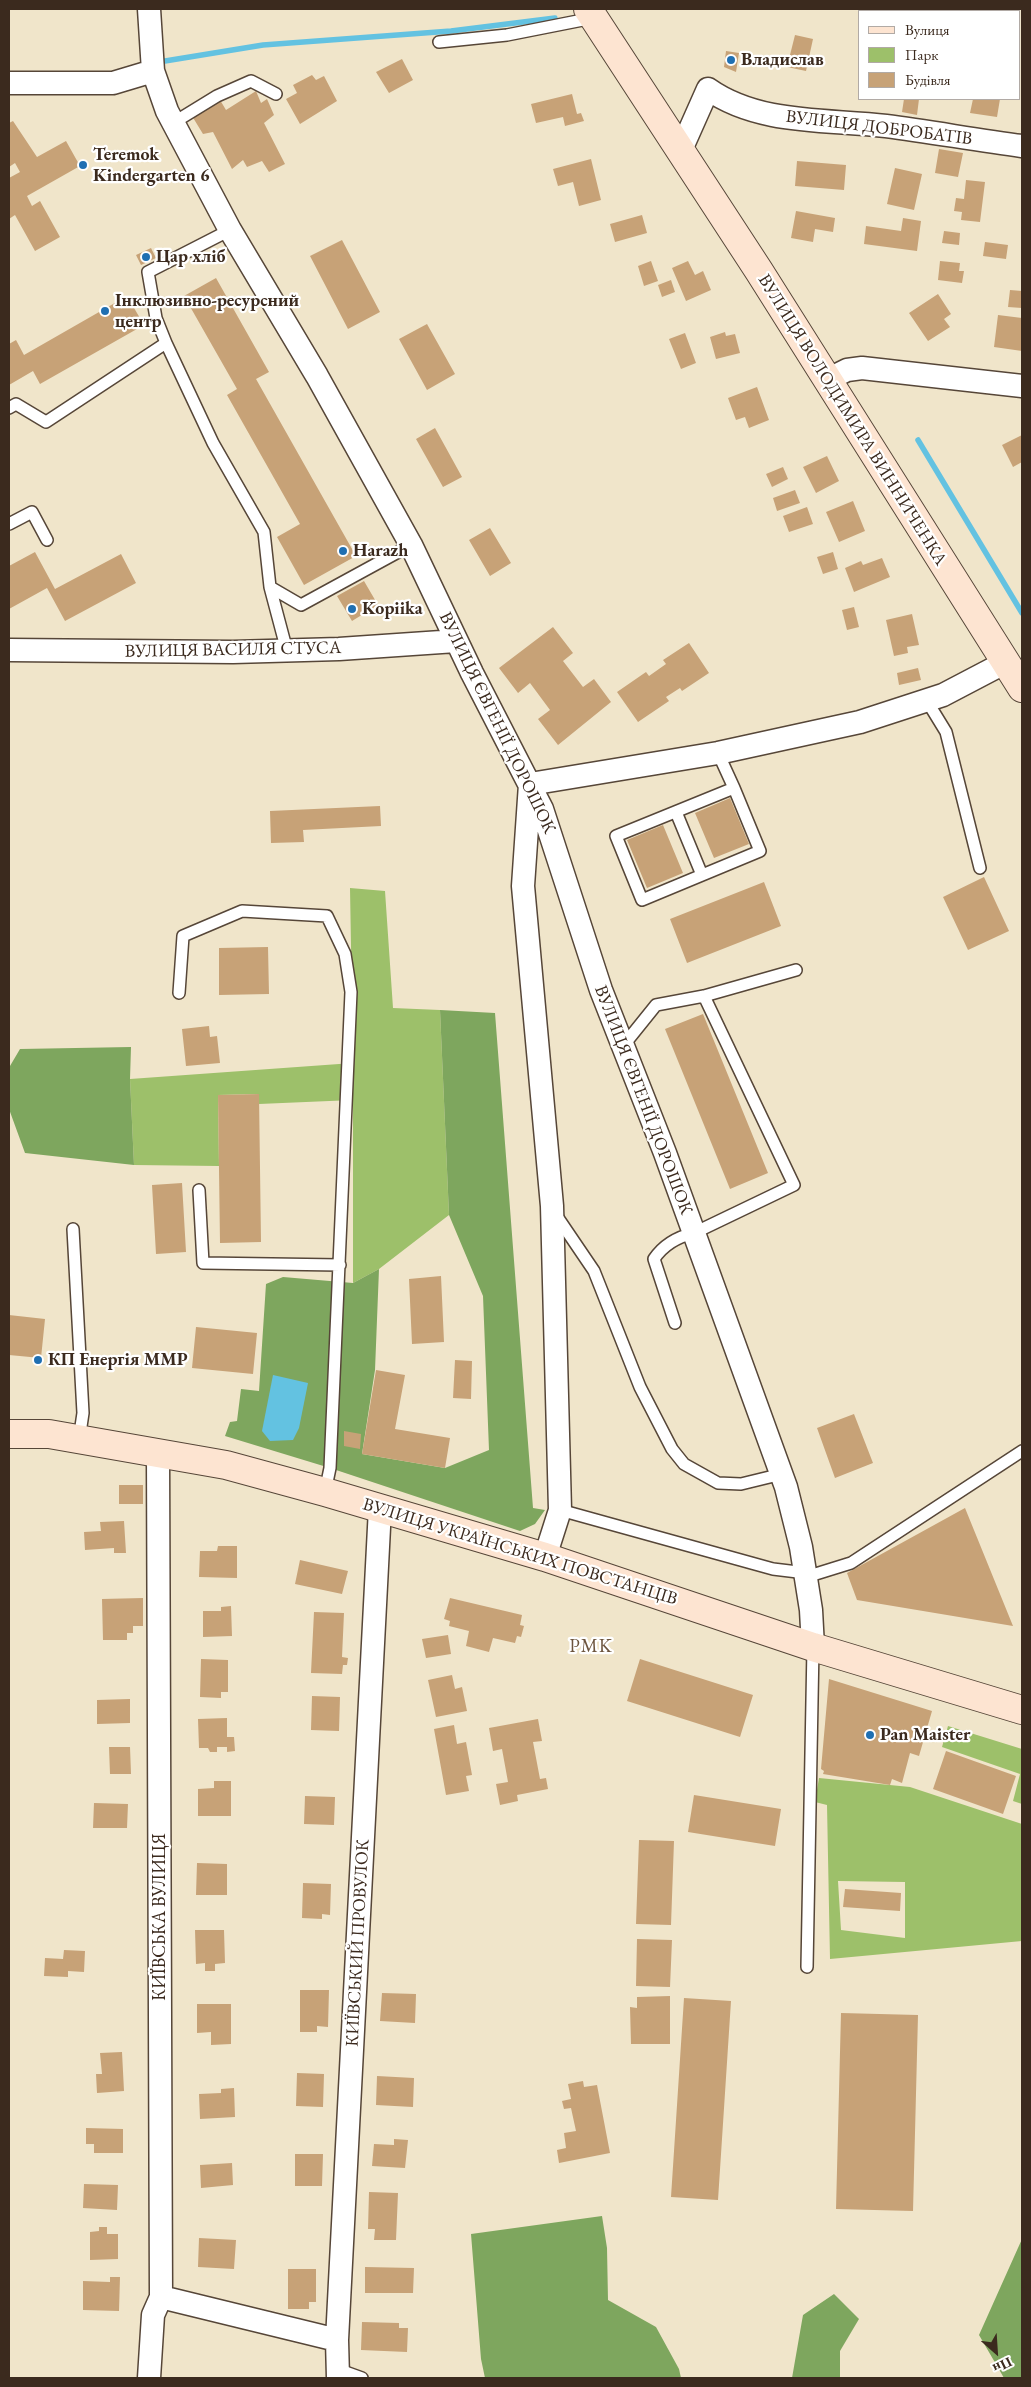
<!DOCTYPE html>
<meta charset="utf-8">
<style>
body{margin:0}
#map{position:relative;width:1031px;height:2387px;overflow:hidden;background:#f0e5ca;font-family:"EB Garamond",serif}
canvas{display:block}
.frame{position:absolute;inset:0;border:10px solid #3b2a1e;pointer-events:none}
.legend{position:absolute;left:858px;top:10px;width:162px;height:90px;box-sizing:border-box;background:#fff;border:1px solid #b1aaa5;margin:0;padding:6px 9px;list-style:none;font-size:15px;color:#3b2a1e}
.legend li{display:flex;align-items:center;gap:10px;height:25px}
.legend b{width:25px;border:1px solid #b1aaa5}
.north{position:absolute;left:971px;top:2327px;width:50px;height:50px;-webkit-text-stroke:4px #fff;paint-order:stroke;rotate:154deg;font-size:14px;font-weight:700;line-height:20px;text-align:center;color:#3b2a1e}
.north::after{content:'';display:block;margin:auto;width:18px;height:22px;background:#3b2a1e;clip-path:polygon(50% 0,100% 100%,50% 72%,0 100%)}
</style>
<div id="map">
<canvas width="1031" height="2387"></canvas>
<div class="frame"></div>
<ul class="legend">
<li><b style="height:6px;background:#fde4d1"></b>Вулиця</li>
<li><b style="height:14px;background:#9dc06a"></b>Парк</li>
<li><b style="height:14px;background:#c7a277"></b>Будівля</li>
</ul>
<div class="north">Пн</div>
</div>
<script>
const ctx = document.querySelector('canvas').getContext('2d');
ctx.lineJoin = 'round';
function fill(path, color) {
  ctx.fillStyle = color;
  ctx.fill(path, 'evenodd');
}
function strokePath(path, color, width, dash) {
  ctx.strokeStyle = color;
  ctx.lineWidth = width;
  ctx.lineCap = dash ? 'butt' : 'round';
  ctx.setLineDash(dash || []);
  ctx.stroke(path);
}
function label(font, color, halo, rows, align = 'center') {
  ctx.font = font + ' "EB Garamond",serif';
  ctx.lineWidth = 4.5;
  ctx.setLineDash([]);
  ctx.textBaseline = 'middle';
  ctx.strokeStyle = halo;
  ctx.fillStyle = color;
  for (const [text, x, y, turn = 0] of rows) {
    ctx.save();
    ctx.translate(x, y);
    ctx.rotate((+turn || 0) * Math.PI / 180);
    ctx.textAlign = isNaN(turn) ? turn : align;
    if (halo) ctx.strokeText(text, 0, 0);
    ctx.fillText(text, 0, 0);
    ctx.restore();
  }
}
fill(new Path2D(`
 M 350,888 L 385,891 L 393,1008 L 440,1010 L 449,1215 L 379,1269 L 353,1283 L 353,1100 L 259,1104 L 258,1094 L 218,1095 L 219,1166 L 134,1165 L 130,1079 L 353,1063 Z
 M 948,1726 L 1022,1749 L 1022,1804 L 1013,1801 L 1020,1774 L 942,1747 Z
 M 819,1778 L 910,1787 L 1022,1824 L 1022,1941 L 830,1959 L 827,1805 L 815,1802 ZM 838,1881 L 905,1882 L 905,1938 L 841,1930 Z`), '#9dc06a');
fill(new Path2D(`
 M 440,1010 L 495,1013 L 533,1508 L 545,1510 L 535,1524 L 520,1531 L 330,1468 L 225,1436 L 230,1422 L 237,1421 L 241,1389 L 259,1391 L 266,1284 L 283,1277 L 353,1283 L 379,1269 L 375,1370 L 362,1454 L 445,1468 L 489,1450 L 483,1296 L 449,1215 Z
 M 131,1047 L 130,1079 L 134,1165 L 25,1153 L 9,1109 L 10,1066 L 20,1049 Z
 M 602,2216 L 607,2248 L 608,2300 L 656,2327 L 679,2369 L 681,2378 L 485,2378 L 481,2359 L 471,2234 Z
 M 1022,2239 L 1022,2378 L 1004,2378 L 979,2335 Z
 M 834,2294 L 859,2319 L 840,2351 L 840,2378 L 792,2378 L 803,2315 Z`), '#7ea65e');
fill(new Path2D(`
 M 273,1375 L 308,1383 L 299,1428 L 293,1440 L 270,1441 L 262,1431 Z`), '#63c2e1');
strokePath(new Path2D(`
 M 165,61 L 263,45 L 451,31 L 555,18
 M 918,440 L 1022,613`), '#63c2e1', 5.5);
fill(new Path2D(`
 M 795,35 L 813,39 L 806,71 L 787,67 Z
 M 726,51 L 739,53 L 736,72 L 724,67 Z
 M 402,59 L 413,80 L 389,93 L 376,72 Z
 M 312,75 L 316,80 L 324,76 L 337,101 L 300,124 L 286,99 L 297,93 L 293,85 Z
 M 256,91 L 261,103 L 267,99 L 274,115 L 264,123 L 285,164 L 269,172 L 262,161 L 247,167 L 243,160 L 232,169 L 213,132 L 203,134 L 192,116 L 220,100 L 226,110 Z
 M 572,94 L 577,114 L 581,113 L 584,121 L 565,126 L 563,117 L 536,123 L 531,104 Z
 M 904,99 L 919,99 L 917,115 L 902,112 Z
 M 973,99 L 1000,99 L 997,117 L 970,113 Z
 M 13,121 L 37,157 L 66,141 L 80,166 L 27,196 L 32,206 L 40,201 L 60,237 L 35,251 L 15,215 L 9,219 L 9,178 L 20,172 L 15,163 L 9,167 L 9,123 Z
 M 939,149 L 963,153 L 958,177 L 935,173 Z
 M 591,159 L 601,200 L 579,206 L 573,182 L 558,186 L 553,169 Z
 M 797,161 L 846,165 L 844,190 L 795,186 Z
 M 895,168 L 922,174 L 914,210 L 887,204 Z
 M 966,180 L 985,182 L 980,222 L 961,220 L 962,212 L 954,211 L 956,198 L 964,199 Z
 M 796,211 L 835,218 L 833,232 L 815,229 L 813,242 L 791,238 Z
 M 642,215 L 647,233 L 615,242 L 610,224 Z
 M 903,218 L 921,221 L 917,251 L 864,244 L 866,226 L 901,231 Z
 M 944,231 L 960,233 L 959,245 L 942,243 Z
 M 342,240 L 380,312 L 348,329 L 310,256 Z
 M 985,242 L 1008,245 L 1006,259 L 983,256 Z
 M 151,248 L 156,258 L 141,265 L 136,255 Z
 M 651,261 L 658,281 L 644,286 L 638,266 Z
 M 688,261 L 695,275 L 703,271 L 711,290 L 686,301 L 672,268 Z
 M 940,261 L 960,263 L 959,271 L 964,271 L 962,283 L 938,280 Z
 M 216,278 L 269,372 L 256,379 L 356,556 L 304,585 L 277,537 L 300,524 L 227,395 L 237,389 L 184,296 Z
 M 671,280 L 675,292 L 662,297 L 658,285 Z
 M 1010,290 L 1022,291 L 1022,308 L 1008,307 Z
 M 938,294 L 951,314 L 944,319 L 950,327 L 928,341 L 909,313 Z
 M 127,296 L 144,325 L 40,384 L 33,371 L 9,385 L 9,344 L 16,340 L 24,355 Z
 M 998,315 L 1022,318 L 1022,351 L 994,347 Z
 M 427,324 L 455,374 L 427,390 L 399,339 Z
 M 725,332 L 726,336 L 735,334 L 740,353 L 716,359 L 710,337 Z
 M 685,333 L 696,363 L 681,369 L 669,339 Z
 M 757,387 L 769,420 L 749,428 L 745,417 L 736,420 L 728,398 Z
 M 435,428 L 462,477 L 443,487 L 416,439 Z
 M 1022,435 L 1022,462 L 1013,467 L 1002,445 Z
 M 827,456 L 839,481 L 816,493 L 803,467 Z
 M 783,467 L 788,479 L 772,487 L 766,474 Z
 M 795,490 L 800,503 L 777,511 L 773,498 Z
 M 853,501 L 865,531 L 839,542 L 826,512 Z
 M 807,507 L 813,524 L 789,532 L 783,516 Z
 M 490,528 L 511,563 L 490,576 L 469,540 Z
 M 35,552 L 55,589 L 121,554 L 136,583 L 65,621 L 47,588 L 9,609 L 9,566 Z
 M 833,552 L 838,569 L 823,574 L 817,557 Z
 M 882,558 L 890,577 L 854,592 L 845,568 L 861,561 L 863,565 Z
 M 364,581 L 378,605 L 352,621 L 337,596 Z
 M 854,607 L 859,627 L 847,630 L 842,610 Z
 M 912,614 L 919,645 L 907,647 L 908,653 L 894,656 L 886,620 Z
 M 553,627 L 573,653 L 563,661 L 583,687 L 594,679 L 611,702 L 558,745 L 538,719 L 550,710 L 530,683 L 518,693 L 499,668 Z
 M 689,643 L 709,673 L 682,691 L 680,688 L 666,697 L 669,701 L 638,722 L 617,692 L 646,672 L 649,676 L 666,664 L 663,660 Z
 M 918,668 L 921,680 L 899,685 L 897,673 Z
 M 730,798 L 749,844 L 714,858 L 695,813 Z
 M 380,806 L 381,826 L 303,830 L 304,842 L 271,843 L 270,811 Z
 M 663,825 L 683,873 L 647,888 L 627,840 Z
 M 984,877 L 1009,931 L 968,950 L 943,897 Z
 M 764,882 L 781,926 L 687,963 L 670,919 Z
 M 268,947 L 269,994 L 219,995 L 219,948 Z
 M 703,1014 L 768,1173 L 730,1189 L 665,1029 Z
 M 209,1026 L 210,1037 L 217,1036 L 220,1063 L 186,1066 L 182,1029 Z
 M 259,1094 L 261,1242 L 220,1243 L 218,1095 Z
 M 182,1183 L 186,1252 L 156,1254 L 152,1185 Z
 M 441,1276 L 444,1342 L 412,1344 L 409,1279 Z
 M 9,1315 L 45,1319 L 41,1358 L 9,1355 Z
 M 196,1327 L 257,1333 L 253,1374 L 192,1368 Z
 M 455,1360 L 472,1361 L 471,1399 L 453,1398 Z
 M 376,1370 L 405,1375 L 395,1429 L 450,1438 L 445,1468 L 362,1454 Z
 M 854,1414 L 873,1463 L 835,1478 L 817,1428 Z
 M 344,1431 L 361,1434 L 360,1449 L 344,1446 Z
 M 119,1485 L 143,1485 L 143,1504 L 119,1504 Z
 M 965,1508 L 1013,1626 L 857,1600 L 847,1573 Z
 M 124,1521 L 126,1553 L 114,1553 L 114,1548 L 85,1550 L 84,1532 L 101,1531 L 100,1522 Z
 M 218,1546 L 237,1546 L 237,1578 L 199,1577 L 200,1551 L 217,1551 Z
 M 300,1560 L 348,1571 L 342,1594 L 295,1584 Z
 M 143,1598 L 143,1626 L 133,1626 L 133,1633 L 127,1633 L 127,1640 L 103,1640 L 102,1599 Z
 M 450,1598 L 522,1615 L 520,1625 L 524,1626 L 521,1637 L 517,1636 L 515,1643 L 493,1638 L 489,1652 L 466,1646 L 469,1631 L 449,1626 L 450,1621 L 444,1619 Z
 M 231,1606 L 232,1636 L 203,1637 L 203,1611 L 221,1611 L 221,1607 Z
 M 314,1612 L 344,1613 L 342,1657 L 348,1658 L 347,1665 L 343,1665 L 342,1674 L 311,1673 Z
 M 448,1635 L 451,1654 L 426,1658 L 422,1639 Z
 M 201,1659 L 228,1660 L 228,1692 L 221,1692 L 221,1698 L 200,1697 Z
 M 640,1659 L 753,1695 L 740,1737 L 627,1701 Z
 M 452,1675 L 455,1689 L 462,1687 L 467,1711 L 436,1717 L 428,1680 Z
 M 829,1679 L 932,1711 L 919,1756 L 910,1753 L 902,1783 L 892,1779 L 890,1785 L 823,1774 L 824,1771 L 821,1769 Z
 M 312,1696 L 340,1697 L 339,1731 L 311,1730 Z
 M 130,1699 L 130,1723 L 97,1724 L 97,1700 Z
 M 227,1718 L 227,1737 L 234,1737 L 235,1751 L 227,1752 L 227,1747 L 217,1747 L 217,1752 L 210,1752 L 208,1748 L 199,1748 L 198,1719 Z
 M 538,1719 L 542,1741 L 533,1742 L 540,1779 L 546,1778 L 548,1789 L 517,1795 L 518,1801 L 500,1805 L 496,1784 L 508,1782 L 502,1749 L 493,1751 L 489,1728 Z
 M 454,1725 L 457,1744 L 466,1742 L 472,1775 L 466,1776 L 469,1791 L 446,1795 L 434,1729 Z
 M 109,1747 L 130,1747 L 131,1774 L 110,1774 Z
 M 946,1751 L 1016,1776 L 1003,1814 L 933,1789 Z
 M 214,1781 L 231,1781 L 231,1816 L 198,1816 L 198,1789 L 214,1788 Z
 M 694,1795 L 781,1809 L 775,1846 L 688,1832 Z
 M 305,1796 L 335,1797 L 334,1825 L 304,1824 Z
 M 94,1803 L 128,1804 L 127,1828 L 93,1828 Z
 M 639,1840 L 674,1841 L 671,1925 L 636,1924 Z
 M 197,1863 L 227,1864 L 227,1895 L 196,1895 Z
 M 303,1883 L 331,1884 L 330,1915 L 322,1914 L 322,1919 L 302,1918 Z
 M 845,1889 L 901,1893 L 900,1911 L 843,1907 Z
 M 195,1930 L 224,1930 L 225,1963 L 215,1964 L 215,1971 L 205,1971 L 205,1963 L 196,1964 Z
 M 637,1939 L 672,1940 L 670,1987 L 636,1986 Z
 M 64,1950 L 85,1951 L 84,1972 L 68,1971 L 68,1977 L 44,1976 L 45,1958 L 63,1959 Z
 M 300,1990 L 329,1990 L 328,2027 L 317,2026 L 317,2032 L 300,2032 Z
 M 382,1993 L 416,1994 L 415,2023 L 380,2021 Z
 M 670,1996 L 670,2044 L 631,2044 L 630,2007 L 637,2008 L 637,1997 Z
 M 684,1998 L 731,2001 L 718,2200 L 671,2197 Z
 M 197,2004 L 231,2004 L 231,2044 L 211,2045 L 211,2032 L 197,2033 Z
 M 841,2013 L 918,2015 L 913,2211 L 836,2209 Z
 M 122,2052 L 124,2091 L 97,2093 L 96,2074 L 102,2074 L 100,2053 Z
 M 297,2073 L 324,2074 L 323,2107 L 296,2106 Z
 M 377,2076 L 414,2078 L 413,2107 L 376,2105 Z
 M 583,2081 L 584,2087 L 597,2085 L 610,2153 L 559,2163 L 557,2150 L 566,2148 L 564,2133 L 576,2131 L 571,2108 L 564,2109 L 562,2101 L 571,2099 L 568,2084 Z
 M 234,2088 L 235,2117 L 200,2119 L 199,2094 L 221,2093 L 221,2089 Z
 M 86,2128 L 123,2129 L 123,2153 L 94,2153 L 94,2144 L 86,2144 Z
 M 394,2139 L 408,2140 L 405,2168 L 372,2166 L 374,2144 L 394,2145 Z
 M 295,2154 L 323,2154 L 322,2186 L 295,2186 Z
 M 232,2163 L 233,2185 L 201,2188 L 200,2165 Z
 M 84,2184 L 118,2185 L 117,2210 L 83,2208 Z
 M 369,2192 L 398,2193 L 396,2240 L 374,2240 L 375,2229 L 368,2229 Z
 M 99,2227 L 107,2227 L 107,2234 L 118,2234 L 118,2259 L 90,2260 L 90,2232 L 99,2231 Z
 M 199,2238 L 236,2240 L 234,2269 L 198,2267 Z
 M 365,2267 L 414,2268 L 413,2293 L 365,2293 Z
 M 288,2269 L 316,2269 L 316,2302 L 309,2302 L 309,2309 L 288,2309 Z
 M 110,2277 L 120,2277 L 119,2311 L 83,2310 L 83,2281 L 110,2282 Z
 M 362,2322 L 399,2323 L 399,2328 L 408,2328 L 407,2352 L 361,2350 Z`), '#c7a277');
const lane = new Path2D(`
 M 439,42 L 507,35 L 593,18
 M 173,123 L 217,96 L 251,81 L 276,94
 M 166,343 L 156,318 L 148,272 L 230,230
 M 9,408 L 16,404 L 46,422 L 166,343 L 213,443 L 264,532 L 270,587 L 301,605 L 411,545
 M 9,524 L 32,512 L 47,540
 M 270,587 L 287,651
 M 927,701 L 946,732 L 980,868
 M 718,753 L 734,788 L 616,836 L 642,900 L 760,851 L 734,788
 M 676,812 L 702,875
 M 179,993 L 183,936 L 242,911 L 327,916 L 345,954 L 351,992 L 330,1468 L 325,1492
 M 623,1046 L 656,1005 L 704,996 L 796,970
 M 199,1190 L 203,1263 L 340,1265
 M 556,1215 L 594,1271 L 640,1387 L 672,1449 L 684,1464 L 718,1483 L 741,1484 L 782,1474
 M 73,1229 L 83,1413 L 79,1440
 M 675,1323 L 654,1259 C 664,1244 677,1237 694,1233 L 794,1185 L 704,996
 M 560,1510 L 773,1569 L 806,1573
 M 806,1577 L 851,1563 L 1022,1451
 M 807,1967 L 813,1647
 M 337,2369 L 362,2378`);
const street = new Path2D(`
 M 149,9 L 153,71 L 167,111 L 230,230 L 317,376 L 411,545 L 472,673 L 542,809 L 601,990 L 665,1153 L 786,1487 L 801,1547 L 811,1610 L 813,1647
 M 9,83 L 113,83 L 153,71
 M 680,152 L 708,89 C 759,125 827,119 886,126 C 931,132 977,140 1022,146
 M 827,380 L 847,370 L 862,368 L 1022,386
 M 9,650 L 233,652 L 339,649 L 456,641
 M 545,1557 L 560,1510 L 552,1206 L 523,886 L 530,784 L 718,753 L 860,722 L 943,695 L 1006,662
 M 161,2297 L 337,2340
 M 149,2378 L 153,2315 L 161,2297 L 158,1454
 M 338,2378 L 337,2340 L 380,1508`);
const secondary = new Path2D(`
 M 588,9 L 759,271 L 1022,688
 M 9,1434 L 49,1434 L 226,1465 L 325,1492 L 545,1557 L 813,1647 L 1022,1710`);
strokePath(lane, '#564638', 14);
strokePath(street, '#564638', 25);
strokePath(secondary, '#564638', 30);
strokePath(lane, '#fff', 11);
strokePath(street, '#fff', 22);
strokePath(secondary, '#fde4d1', 28);
for (const [x, y, r, color] of [
 [731,60,5,"#1f6fb2"],
 [83,165,5,"#1f6fb2"],
 [146,257,5,"#1f6fb2"],
 [105,311,5,"#1f6fb2"],
 [343,551,5,"#1f6fb2"],
 [352,609,5,"#1f6fb2"],
 [38,1360,5,"#1f6fb2"],
 [870,1735,5,"#1f6fb2"]
]) {
  const dot = new Path2D();
  dot.arc(x, y, r, 0, 2 * Math.PI);
  ctx.fillStyle = color;
  ctx.fill(dot);
  strokePath(dot, '#fff', 2);
}
label('bold 18px', '#3b2a1e', '#fff', [
 ["Владислав",741,60],
 ["Teremok",93,155],
 ["Kindergarten 6",93,176],
 ["Цар хліб",156,257],
 ["Інклюзивно-ресурсний",115,301],
 ["центр",115,322],
 ["Harazh",353,551],
 ["Kopiika",362,609],
 ["КП Енергія ММР",48,1360],
 ["Pan Maister",880,1735]
], 'left');
label('18px', '#3b2a1e', '#fff', [
 ["ВУЛИЦЯ ДОБРОБАТІВ",879,128,7],
 ["ВУЛИЦЯ ВОЛОДИМИРА ВИННИЧЕНКА",852,420,58],
 ["ВУЛИЦЯ ВАСИЛЯ СТУСА",233,650,-1],
 ["ВУЛИЦЯ ЄВГЕНІЇ ДОРОШОК",497,723,64],
 ["ВУЛИЦЯ ЄВГЕНІЇ ДОРОШОК",643,1100,69],
 ["ВУЛИЦЯ УКРАЇНСЬКИХ ПОВСТАНЦІВ",520,1552,17],
 ["КИЇВСЬКА ВУЛИЦЯ",160,1917,-90],
 ["КИЇВСЬКИЙ ПРОВУЛОК",358,1943,-87]
]);
ctx.letterSpacing = '1px';
label('19px', '#6c543d', '#fff', [
 ["PMK",591,1647]
]);
ctx.letterSpacing = '0px';
</script>
